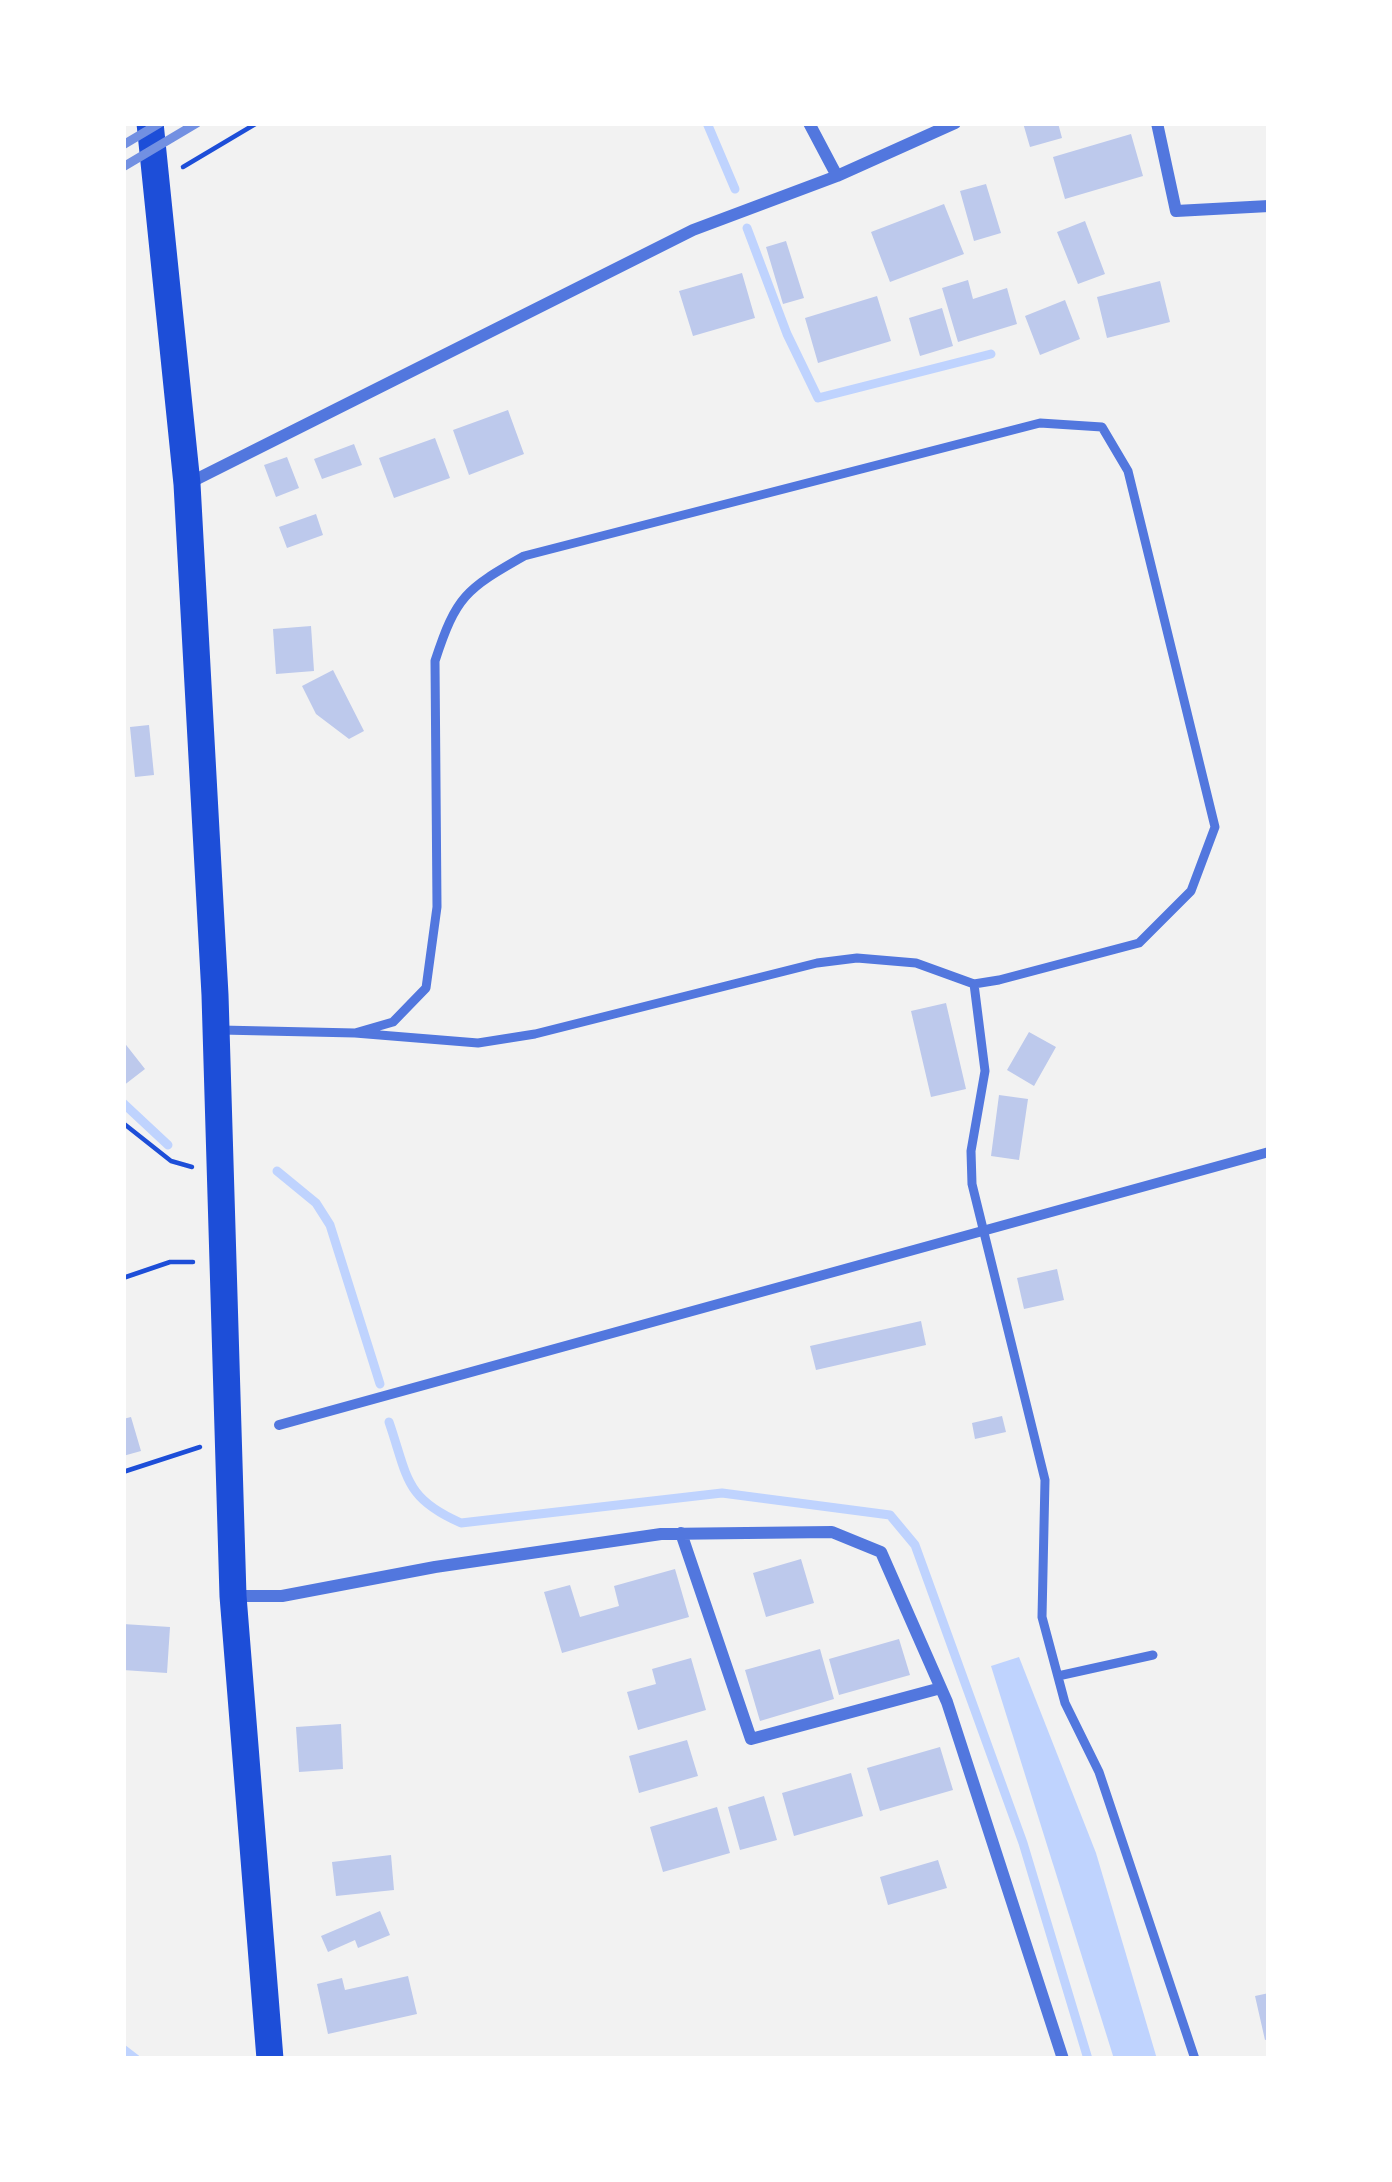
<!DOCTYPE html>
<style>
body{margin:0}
#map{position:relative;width:1392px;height:2182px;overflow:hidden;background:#f2f2f2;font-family:Figtree,sans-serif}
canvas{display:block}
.frame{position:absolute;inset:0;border:126px solid #fff;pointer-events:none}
</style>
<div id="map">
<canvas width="1392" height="2182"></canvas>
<div class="frame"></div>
</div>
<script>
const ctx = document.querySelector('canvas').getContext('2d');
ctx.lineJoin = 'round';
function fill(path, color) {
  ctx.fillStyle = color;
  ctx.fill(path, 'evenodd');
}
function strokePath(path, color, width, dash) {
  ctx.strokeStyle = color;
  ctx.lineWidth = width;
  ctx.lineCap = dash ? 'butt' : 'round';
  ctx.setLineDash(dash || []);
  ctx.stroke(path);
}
fill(new Path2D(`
 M 1019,1657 L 1096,1853 L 1157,2059 L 1114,2059 L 991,1666 Z`), '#bfd3fe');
strokePath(new Path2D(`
 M 707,123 L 735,189
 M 747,228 L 787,334 L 818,398 L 991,354
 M 123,1103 L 168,1145
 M 277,1171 L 316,1203 L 330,1225 L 380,1384
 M 389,1422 C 408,1477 404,1498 461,1523 L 722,1493 L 890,1515 L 915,1545 L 1023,1843 L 1088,2059
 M 123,2049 L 136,2059`), '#bfd3fe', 9);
fill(new Path2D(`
 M 1023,123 L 1058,123 L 1062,138 L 1030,147 Z
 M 1131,134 L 1143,176 L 1065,199 L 1053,157 Z
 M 986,184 L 1001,233 L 974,241 L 960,191 Z
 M 944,204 L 964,254 L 890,282 L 871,232 Z
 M 1085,221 L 1105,274 L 1078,284 L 1057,232 Z
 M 786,241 L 804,298 L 783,304 L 766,247 Z
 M 742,273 L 755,318 L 693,336 L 679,291 Z
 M 968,280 L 973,299 L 1007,288 L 1017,324 L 958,342 L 942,288 Z
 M 1160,281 L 1170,322 L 1107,338 L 1097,297 Z
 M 877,296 L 891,341 L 818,363 L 805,318 Z
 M 1065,300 L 1080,339 L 1040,355 L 1025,316 Z
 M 942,308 L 953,346 L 920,356 L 909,318 Z
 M 508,410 L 524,454 L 469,475 L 453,430 Z
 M 435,438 L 450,478 L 394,498 L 379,458 Z
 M 354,444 L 362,465 L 322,479 L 314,459 Z
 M 287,457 L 299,488 L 276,497 L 264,465 Z
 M 316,514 L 323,535 L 287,548 L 279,527 Z
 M 311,626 L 314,671 L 276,674 L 273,629 Z
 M 333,670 L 364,731 L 349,739 L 316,714 L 302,686 Z
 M 149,725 L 154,775 L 135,777 L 130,727 Z
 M 946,1003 L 966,1089 L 931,1097 L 911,1011 Z
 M 1029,1032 L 1056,1047 L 1034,1086 L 1007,1070 Z
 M 123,1041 L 145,1069 L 123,1086 Z
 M 999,1095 L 1028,1099 L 1019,1160 L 991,1156 Z
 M 1057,1269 L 1064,1300 L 1024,1309 L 1017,1278 Z
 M 921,1321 L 926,1345 L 816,1370 L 810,1346 Z
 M 1002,1416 L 1006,1432 L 975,1439 L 972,1423 Z
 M 131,1417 L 141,1451 L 123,1456 L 123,1419 Z
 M 801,1559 L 814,1603 L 766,1617 L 753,1573 Z
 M 675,1569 L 689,1617 L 562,1653 L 544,1592 L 570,1585 L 580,1617 L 619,1606 L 614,1586 Z
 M 123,1624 L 170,1627 L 167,1673 L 123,1670 Z
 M 899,1639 L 910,1675 L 839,1695 L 829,1659 Z
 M 820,1649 L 834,1699 L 760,1721 L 745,1670 Z
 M 691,1658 L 706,1710 L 638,1730 L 627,1692 L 656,1684 L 652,1669 Z
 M 341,1724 L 343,1769 L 299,1772 L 296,1727 Z
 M 687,1740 L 698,1776 L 639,1793 L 629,1756 Z
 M 940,1747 L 953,1790 L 880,1811 L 867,1768 Z
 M 851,1773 L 863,1816 L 794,1836 L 782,1793 Z
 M 764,1796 L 777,1840 L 740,1850 L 728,1807 Z
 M 717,1807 L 730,1853 L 663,1872 L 650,1827 Z
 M 391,1855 L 394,1890 L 336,1896 L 332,1862 Z
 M 938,1860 L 947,1888 L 888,1905 L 880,1877 Z
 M 380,1911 L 390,1935 L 358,1948 L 355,1940 L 328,1952 L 321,1936 Z
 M 408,1976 L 417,2014 L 328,2034 L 317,1984 L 342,1978 L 345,1990 Z
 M 1269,1993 L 1269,2039 L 1265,2040 L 1255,1996 Z`), '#bdc9ec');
strokePath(new Path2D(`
 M 183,167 L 257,123
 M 123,1123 L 171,1161 L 192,1167
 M 123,1278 L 170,1262 L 193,1262
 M 123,1472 L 200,1447`), '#1d4ed8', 4.5);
strokePath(new Path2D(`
 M 974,984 L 985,1071 L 971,1151 L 972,1184 L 1045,1480 L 1042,1617 L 1065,1703 L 1099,1772 L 1195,2059
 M 221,1030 L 355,1033 L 478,1043 L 535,1034 L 817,963 L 857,958 L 916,963 L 974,984 L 999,980 L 1139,943 L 1191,891 L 1215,827 L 1128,471 L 1102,427 L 1040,423 L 524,556 C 466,589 456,596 435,661 L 437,907 L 426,988 L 393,1022 L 355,1033
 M 1058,1676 L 1153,1655`), '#5277de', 9);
strokePath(new Path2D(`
 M 279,1425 L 1269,1152`), '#5277de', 10);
strokePath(new Path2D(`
 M 809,123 L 837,176
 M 1157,123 L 1176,211 L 1269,206
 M 187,484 L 693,230 L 837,176 L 955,123
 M 681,1533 L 751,1739 L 941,1688
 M 235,1596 L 282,1596 L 435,1567 L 661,1534 L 832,1532 L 881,1552 L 947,1702 L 1063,2059`), '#5277de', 12);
strokePath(new Path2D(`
 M 150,123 L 187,484 L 215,995 L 233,1596 L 270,2059`), '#1d4ed8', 27);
strokePath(new Path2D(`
 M 123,145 L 160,123
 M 123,167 L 197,123`), '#7290e2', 9);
</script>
